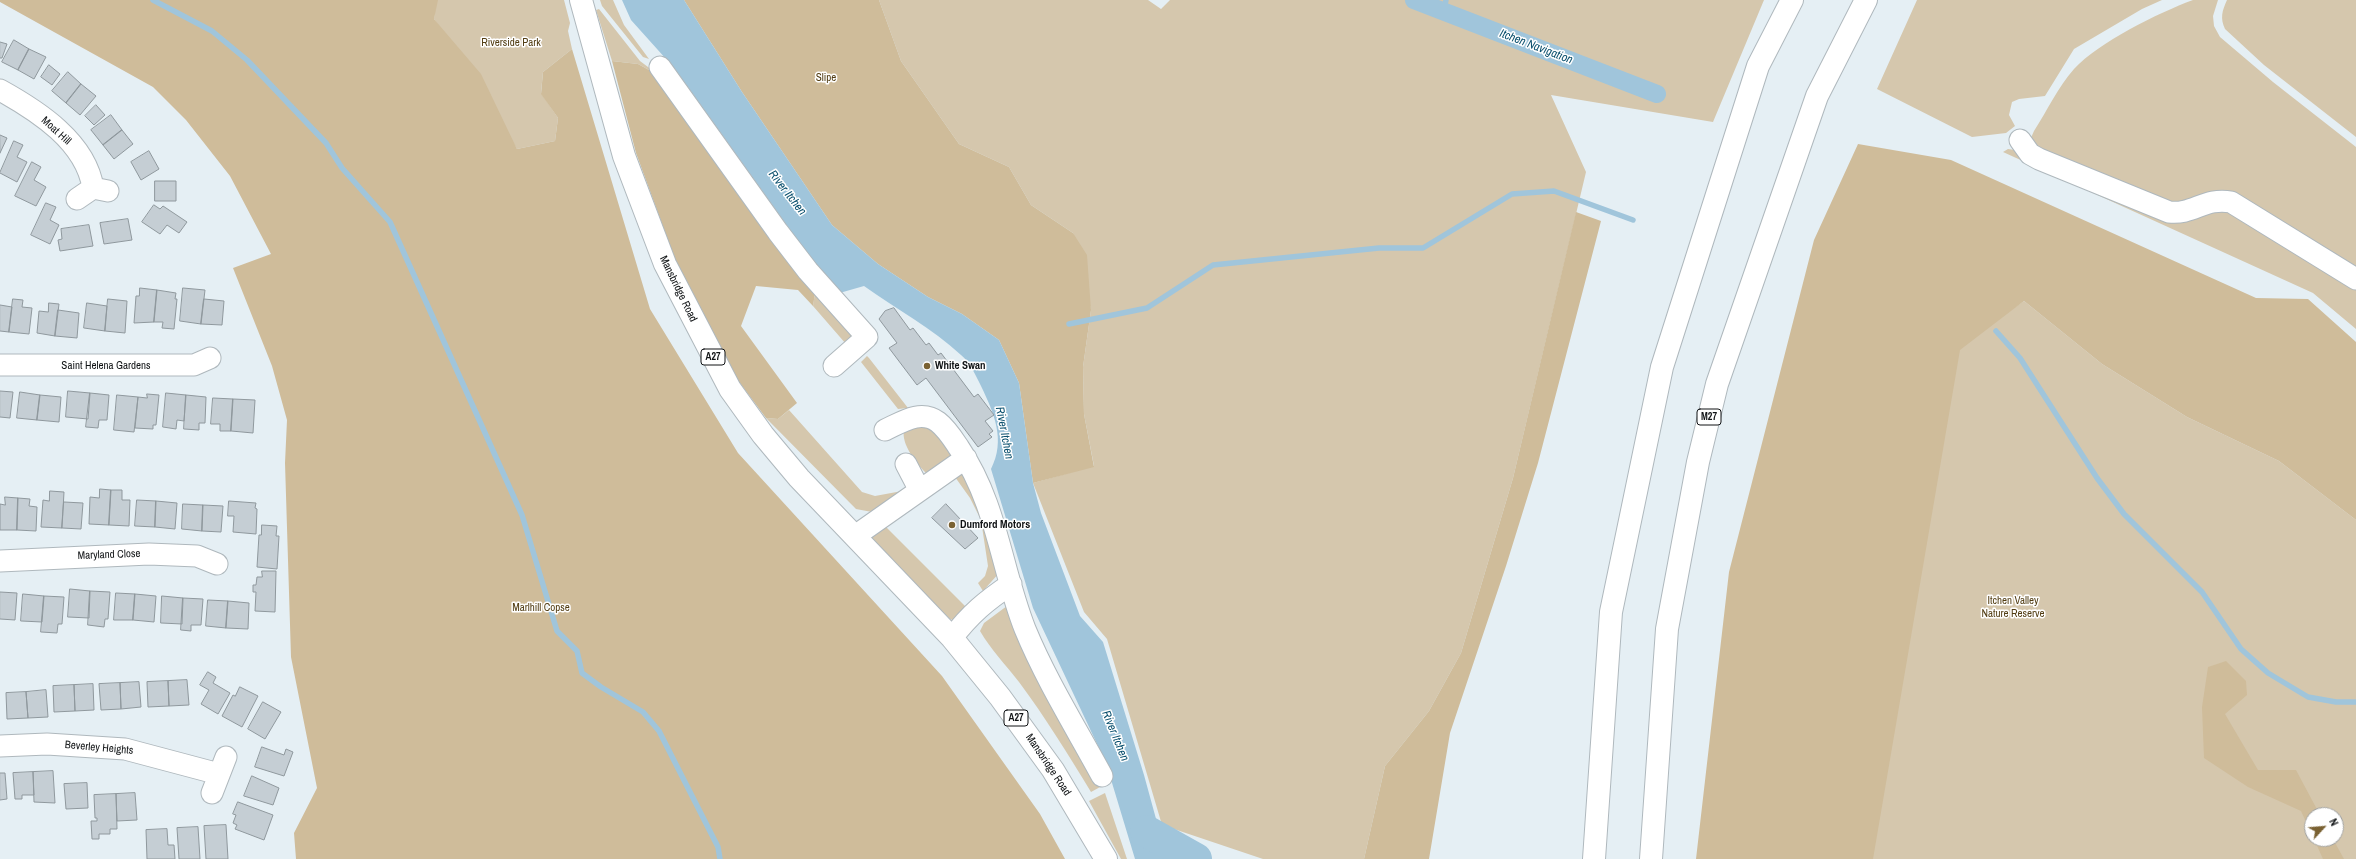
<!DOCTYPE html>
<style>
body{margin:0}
#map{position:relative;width:2356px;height:859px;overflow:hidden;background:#e5eff4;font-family:"Archivo Narrow",sans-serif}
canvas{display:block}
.north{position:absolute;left:2304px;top:807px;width:40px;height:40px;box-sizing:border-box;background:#fff;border:1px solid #9fa1a1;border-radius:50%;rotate:64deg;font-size:11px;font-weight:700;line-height:16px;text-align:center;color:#101315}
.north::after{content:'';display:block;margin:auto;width:14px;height:18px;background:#7a6132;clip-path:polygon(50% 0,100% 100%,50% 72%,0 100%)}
</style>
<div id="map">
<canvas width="2356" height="859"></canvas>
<div class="north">N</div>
</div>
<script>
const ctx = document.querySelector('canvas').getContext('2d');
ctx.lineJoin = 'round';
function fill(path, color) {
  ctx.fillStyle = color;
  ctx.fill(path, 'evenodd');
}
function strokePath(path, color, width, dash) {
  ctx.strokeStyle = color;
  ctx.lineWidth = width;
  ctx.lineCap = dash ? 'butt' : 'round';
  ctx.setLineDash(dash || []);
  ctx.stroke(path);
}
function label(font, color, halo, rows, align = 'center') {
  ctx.font = font + ' "Archivo Narrow",sans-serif';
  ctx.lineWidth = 3;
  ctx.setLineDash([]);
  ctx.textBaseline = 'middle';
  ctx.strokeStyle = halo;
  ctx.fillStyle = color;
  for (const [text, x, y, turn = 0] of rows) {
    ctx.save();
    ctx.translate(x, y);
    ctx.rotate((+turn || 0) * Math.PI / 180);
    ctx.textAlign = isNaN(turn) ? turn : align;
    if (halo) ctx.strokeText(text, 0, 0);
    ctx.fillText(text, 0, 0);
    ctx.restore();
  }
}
fill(new Path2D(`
 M 436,0 L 564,0 L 570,23 L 568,31 L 572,49 L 543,72 L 541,93 L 558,118 L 555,141 L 517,149 L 434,19 Z
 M 600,0 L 613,0 L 624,25 L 649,59 L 643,57 L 602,6 Z
 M 879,0 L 1148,0 L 1161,9 L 1170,0 L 1764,0 L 1713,122 L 1551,95 L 1586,172 L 1513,478 L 1461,653 L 1429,711 L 1385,766 L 1364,859 L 1263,859 L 1162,825 L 1107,639 L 1084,612 L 1033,483 L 1094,466 L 1084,414 L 1083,367 L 1091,310 L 1073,233 L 1031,205 L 1009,167 L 959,144 L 901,61 Z
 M 1917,0 L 2162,0 L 2142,9 L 2074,49 L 2045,96 L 2019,99 L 2012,102 L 2009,115 L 2015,126 L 2006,133 L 1972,137 L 1877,89 Z
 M 2193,0 L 2218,0 L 2213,16 L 2214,26 L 2220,37 L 2273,82 L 2356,147 L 2356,273 L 2234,197 L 2181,207 L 2034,151 L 2030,140 L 2034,131 C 2047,111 2058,87 2074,69 C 2099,42 2158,13 2193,0 Z
 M 2227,0 L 2356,0 L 2356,137 L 2264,65 L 2225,29 C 2220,18 2222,11 2227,0 Z
 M 599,9 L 640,61 L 660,76 L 638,64 L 612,61 L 596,10 Z
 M 2008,149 L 2015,150 L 2174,219 L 2220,206 L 2356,285 L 2356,329 L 2313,293 L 2003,152 Z
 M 815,293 L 852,335 L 852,339 L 846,344 L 813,306 Z
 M 2024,301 L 2102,364 L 2187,417 L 2279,461 L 2356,520 L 2356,859 L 1712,859 L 1786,461 ZM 2312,815 L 2336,815 L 2336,839 L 2312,839 Z
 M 867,356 L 869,358 L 908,408 L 898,409 L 861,362 Z
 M 789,410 L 862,492 L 875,496 L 902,491 L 872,512 L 856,509 L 766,418 L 778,419 Z
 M 924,426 L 932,429 L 957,456 L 934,471 L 926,473 C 916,463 901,444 904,430 Z
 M 966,470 L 1000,572 L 983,591 L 978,583 L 985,576 L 988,566 L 981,520 L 970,498 L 955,477 Z
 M 884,525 L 967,608 L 955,621 L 950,619 L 872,541 L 871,537 Z
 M 1011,603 L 1102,786 L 1091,792 C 1068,754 1045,717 1019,682 C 1006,665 991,650 980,631 L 984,623 Z
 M 1105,793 L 1127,859 L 1121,859 L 1089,801 Z`), '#d5c7ad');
fill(new Path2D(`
 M 0,0 L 438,0 L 434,19 L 481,74 L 517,149 L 555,141 L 558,118 L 541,94 L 543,72 L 572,49 L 650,309 L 738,453 L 942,676 L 1040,814 L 1065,859 L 296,859 L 294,833 L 317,788 L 291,657 L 285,463 L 287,420 L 272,366 L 233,268 L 271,254 L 230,176 L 186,120 L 153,87 L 0,2 Z
 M 684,0 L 879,0 L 901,61 L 959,144 L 1009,167 L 1031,205 L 1073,233 L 1087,255 L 1091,310 L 1083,367 L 1084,414 L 1094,467 L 1033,483 L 1019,383 L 999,340 L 962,314 L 928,297 L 878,264 L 832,225 L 742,92 Z
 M 612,61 L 638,64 L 660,76 L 815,293 L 813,306 L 798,290 L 756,286 L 741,326 L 797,403 L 778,419 L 766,418 L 731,371 L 675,259 L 636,153 Z
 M 1858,144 L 1951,160 L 2256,298 L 2308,299 L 2356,342 L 2356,520 L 2279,461 L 2187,417 L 2102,364 L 2024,301 L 1960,350 L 1873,859 L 1696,859 L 1729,572 L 1814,240 Z
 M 1576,212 L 1601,221 L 1538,463 L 1506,566 L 1450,733 L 1429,859 L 1364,859 L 1385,766 L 1429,711 L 1461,653 L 1513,478 Z
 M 2226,661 L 2246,681 L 2247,695 L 2225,714 L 2258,770 L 2296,770 L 2320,815 L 2312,815 L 2312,835 L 2301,811 L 2248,787 L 2204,758 L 2202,707 L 2208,667 Z
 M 2314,839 L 2333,839 L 2344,859 L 2323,859 Z`), '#cfbc9a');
fill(new Path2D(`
 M 622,0 L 684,0 L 742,92 L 832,225 L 878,264 L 928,297 L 962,314 L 999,340 L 1019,383 L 1033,483 L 1041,513 L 1080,616 L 1103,642 L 1144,775 L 1167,859 L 1135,859 L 1106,763 L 1033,608 L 991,469 C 1006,440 994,413 981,386 C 976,376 970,362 961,355 C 933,329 895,308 864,286 L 836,294 L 675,69 L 631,20 Z`), '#a0c5db');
strokePath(new Path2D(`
 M 153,0 L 212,31 L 247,60 L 326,143 L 342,168 L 390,222 L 522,515 L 557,631 L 577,651 L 582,673 L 601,687 L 643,712 L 659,731 L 718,847 L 720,859
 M 1444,10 L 1446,0
 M 1069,324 L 1147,308 L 1213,265 L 1379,248 L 1423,248 L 1512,194 L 1554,191 L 1633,220
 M 1996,331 L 2020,358 L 2097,478 L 2124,514 L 2202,592 L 2241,649 L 2268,673 L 2308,697 L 2336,702 L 2356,702`), '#a0c5db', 5.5);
strokePath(new Path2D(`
 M 1414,0 L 1657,94`), '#a0c5db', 18);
strokePath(new Path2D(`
 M 1146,831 L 1196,859`), '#a0c5db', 32);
const building = new Path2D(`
 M 14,40 L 29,49 L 18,70 L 2,62 Z
 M 0,42 L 7,44 L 2,58 L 0,58 Z
 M 29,49 L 46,57 L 34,79 L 18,70 Z
 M 49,65 L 60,74 L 52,85 L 41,77 Z
 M 68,72 L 81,84 L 66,103 L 52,91 Z
 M 81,84 L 96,96 L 80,115 L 66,103 Z
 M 96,105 L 105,115 L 94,125 L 85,116 Z
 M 111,115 L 122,130 L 103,145 L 91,130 Z
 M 122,130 L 133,144 L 114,159 L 103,145 Z
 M 0,135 L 7,138 L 0,153 Z
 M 14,141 L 23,145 L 17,157 L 27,162 L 17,182 L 0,173 Z
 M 149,151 L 159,169 L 141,180 L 131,162 Z
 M 32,162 L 41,167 L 34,180 L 46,187 L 36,206 L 15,196 Z
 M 155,181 L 176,181 L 176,201 L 155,201 Z
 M 46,203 L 56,207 L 50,220 L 59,225 L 50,244 L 31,235 Z
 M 154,205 L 160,209 L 163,206 L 187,222 L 179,233 L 167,225 L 160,234 L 142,222 Z
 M 128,219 L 132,240 L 104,244 L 100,223 Z
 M 89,225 L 93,246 L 60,251 L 58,240 L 62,239 L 61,229 Z
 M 140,288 L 157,290 L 154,322 L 134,323 L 136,296 L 139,296 Z
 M 183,288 L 205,290 L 201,324 L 180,321 Z
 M 157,290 L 176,293 L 175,299 L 177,299 L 174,329 L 162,328 L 163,322 L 154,322 Z
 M 13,299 L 23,300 L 22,307 L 32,308 L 29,334 L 9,332 Z
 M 108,299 L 127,301 L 125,333 L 105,331 Z
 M 204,299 L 224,301 L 222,325 L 201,324 Z
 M 49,303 L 59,304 L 55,336 L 37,333 L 39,311 L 48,312 Z
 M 87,303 L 107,306 L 105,331 L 84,328 Z
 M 0,305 L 12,307 L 9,332 L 0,331 Z
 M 894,308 L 910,330 L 913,328 L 926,345 L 929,343 L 938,355 L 941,353 L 974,397 L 978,394 L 994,415 L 985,421 L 993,431 L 989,434 L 992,437 L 978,447 L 926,378 L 917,385 L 889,348 L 897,343 L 879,319 L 885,311 Z
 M 58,310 L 79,313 L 77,338 L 55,336 Z
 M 0,391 L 13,392 L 10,418 L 0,417 Z
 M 68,391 L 90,393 L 88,419 L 66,417 Z
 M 20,392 L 40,395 L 37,420 L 17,418 Z
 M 90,393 L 109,395 L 107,420 L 99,420 L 98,428 L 86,427 Z
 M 166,393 L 186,395 L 184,421 L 177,420 L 176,429 L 163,427 Z
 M 147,394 L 159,395 L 156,425 L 153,425 L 153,429 L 135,428 L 138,397 L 147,398 Z
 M 40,395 L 61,397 L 59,422 L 37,420 Z
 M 117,395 L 138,397 L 134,432 L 114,430 Z
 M 186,395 L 206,397 L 205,423 L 199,423 L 199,430 L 184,429 Z
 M 213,398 L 233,399 L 231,431 L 220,431 L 220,424 L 211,424 Z
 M 233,399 L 255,400 L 253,433 L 231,431 Z
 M 100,489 L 111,490 L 109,525 L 89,524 L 90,497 L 99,498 Z
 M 111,490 L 122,490 L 122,500 L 130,500 L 129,526 L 109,525 Z
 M 50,491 L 64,492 L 62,528 L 41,527 L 43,500 L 49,501 Z
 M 5,497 L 18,498 L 17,530 L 0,530 L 0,504 L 5,505 Z
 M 18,498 L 30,499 L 29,506 L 37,507 L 36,531 L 17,530 Z
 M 137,500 L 156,501 L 155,527 L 135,526 Z
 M 156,501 L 177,503 L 175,529 L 155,527 Z
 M 229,501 L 256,503 L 255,508 L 257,509 L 256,534 L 233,532 L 234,516 L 228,516 Z
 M 64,502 L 83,503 L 81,529 L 62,528 Z
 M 183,504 L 203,505 L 202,531 L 182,529 Z
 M 946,504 L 978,538 L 965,549 L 932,518 Z
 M 203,505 L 223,506 L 221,532 L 202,531 Z
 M 262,525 L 277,526 L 276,536 L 279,536 L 277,569 L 257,567 L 259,535 L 261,535 Z
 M 262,571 L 276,571 L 275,612 L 255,611 L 256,592 L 253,592 L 253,585 L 256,585 L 257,577 L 262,577 Z
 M 70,589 L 90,591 L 89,618 L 68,617 Z
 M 90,591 L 110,592 L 108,619 L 105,619 L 104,627 L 88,625 Z
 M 0,592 L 17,593 L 15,620 L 0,619 Z
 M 116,593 L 135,594 L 133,620 L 114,620 Z
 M 23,594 L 44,596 L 42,622 L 21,621 Z
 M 135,594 L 156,596 L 154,622 L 133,620 Z
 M 44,596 L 64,597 L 62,624 L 58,624 L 57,633 L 41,632 Z
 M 162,596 L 183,598 L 182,624 L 161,623 Z
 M 183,598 L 203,599 L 201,625 L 191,625 L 191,631 L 181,630 Z
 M 208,600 L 228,601 L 226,628 L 206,626 Z
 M 228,601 L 249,603 L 248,629 L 226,628 Z
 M 208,672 L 216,677 L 213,683 L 230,693 L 218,714 L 201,704 L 209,690 L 200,685 Z
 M 187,680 L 189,705 L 169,706 L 168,681 Z
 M 168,681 L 169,706 L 148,707 L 147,682 Z
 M 139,682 L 141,707 L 121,709 L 120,683 Z
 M 120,683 L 121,709 L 101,710 L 99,684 Z
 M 93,684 L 94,710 L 75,711 L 74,685 Z
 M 74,685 L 75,711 L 54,712 L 53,686 Z
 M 240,687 L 258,696 L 242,727 L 222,716 L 233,695 L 235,696 Z
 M 46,690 L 48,717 L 28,718 L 26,692 Z
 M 26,692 L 28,718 L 7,719 L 6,693 Z
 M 263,702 L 281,712 L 265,739 L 248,729 Z
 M 262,747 L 284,755 L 286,749 L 293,752 L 284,776 L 255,767 Z
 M 53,771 L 55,803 L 34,802 L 33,772 Z
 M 33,772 L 34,795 L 22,795 L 22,799 L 15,799 L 13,773 Z
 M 0,773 L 5,773 L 7,799 L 0,800 Z
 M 252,776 L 279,788 L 273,805 L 244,796 Z
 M 87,783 L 88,808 L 66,809 L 64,784 Z
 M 135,793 L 137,820 L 117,821 L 116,794 Z
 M 116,794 L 117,829 L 110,829 L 110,834 L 99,834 L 99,839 L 92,839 L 91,821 L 97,821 L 97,818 L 95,818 L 94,795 Z
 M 238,802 L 273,815 L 264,840 L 235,829 L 237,825 L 233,823 L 236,815 L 233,814 Z
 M 226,825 L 228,859 L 206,859 L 204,826 Z
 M 198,827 L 200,859 L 179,859 L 177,828 Z
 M 167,829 L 168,845 L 174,845 L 175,859 L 147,859 L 146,830 Z`);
fill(building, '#c5ced4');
strokePath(building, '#8f989d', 1);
const minor = new Path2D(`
 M 660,67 L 778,232 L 808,271 L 867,337 L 834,366
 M 0,90 C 38,111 86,142 93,188
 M 2020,140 L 2030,154 L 2039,159 L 2169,212 C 2193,215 2205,197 2231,202 L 2356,279
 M 77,199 L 93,188 L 108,191
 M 0,365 L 194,365 L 210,358
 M 885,430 C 902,422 921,409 938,422 C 947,429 953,439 959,448 C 997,504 1001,568 1025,629 C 1046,680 1076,728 1102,776
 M 906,464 L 919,489
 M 855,536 L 966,458
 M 0,561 L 149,554 L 197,556 L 217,564
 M 952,638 C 970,614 986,601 1011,584
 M 0,746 L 47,744 L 125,749 L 219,774
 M 212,793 L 226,757`);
const major = new Path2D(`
 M 581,0 L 624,156 L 665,264 L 730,389 L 763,435 L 799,478 L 952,638 L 1000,697 L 1053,770 L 1106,859`);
const highway = new Path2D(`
 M 1594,859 L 1611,612 L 1662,367 L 1758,66 L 1792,0
 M 1651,859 L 1667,629 L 1698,462 L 1717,384 L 1817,96 L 1866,0`);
strokePath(minor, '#afb8bd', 23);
strokePath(major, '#afb8bd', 24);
strokePath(highway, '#afb8bd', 24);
strokePath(minor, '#fff', 21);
strokePath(major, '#fff', 22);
strokePath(highway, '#fff', 22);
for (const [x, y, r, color] of [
 [927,366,4,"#7a6132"],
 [952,525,4,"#7a6132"]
]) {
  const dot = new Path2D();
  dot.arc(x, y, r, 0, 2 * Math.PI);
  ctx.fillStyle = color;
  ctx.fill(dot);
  strokePath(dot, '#fff', 1.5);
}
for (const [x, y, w] of [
 [713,357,24],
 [1709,417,24],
 [1016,718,24]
]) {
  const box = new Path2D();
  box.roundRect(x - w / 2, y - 8, w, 16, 3);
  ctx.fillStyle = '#fff';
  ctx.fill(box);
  strokePath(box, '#101315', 1);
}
label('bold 10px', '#101315', null, [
 ["A27",713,357],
 ["M27",1709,417],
 ["A27",1016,718]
]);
label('11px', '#523d13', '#fff', [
 ["Riverside Park",511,43],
 ["Slipe",826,78],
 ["Itchen Valley",2013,601],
 ["Nature Reserve",2013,614],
 ["Marlhill Copse",541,608]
]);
label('11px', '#101315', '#fff', [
 ["Moat Hill",56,131,42],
 ["Mansbridge Road",678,289,64],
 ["Saint Helena Gardens",106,366],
 ["Maryland Close",109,555,-2],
 ["Beverley Heights",99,748,5],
 ["Mansbridge Road",1048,765,56]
]);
label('bold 11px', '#101315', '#fff', [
 ["White Swan",935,366],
 ["Dumford Motors",960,525]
], 'left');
label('italic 12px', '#094f6d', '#fff', [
 ["Itchen Navigation",1536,47,21],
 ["River Itchen",787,193,52],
 ["River Itchen",1004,433,79],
 ["River Itchen",1115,736,68]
]);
</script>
